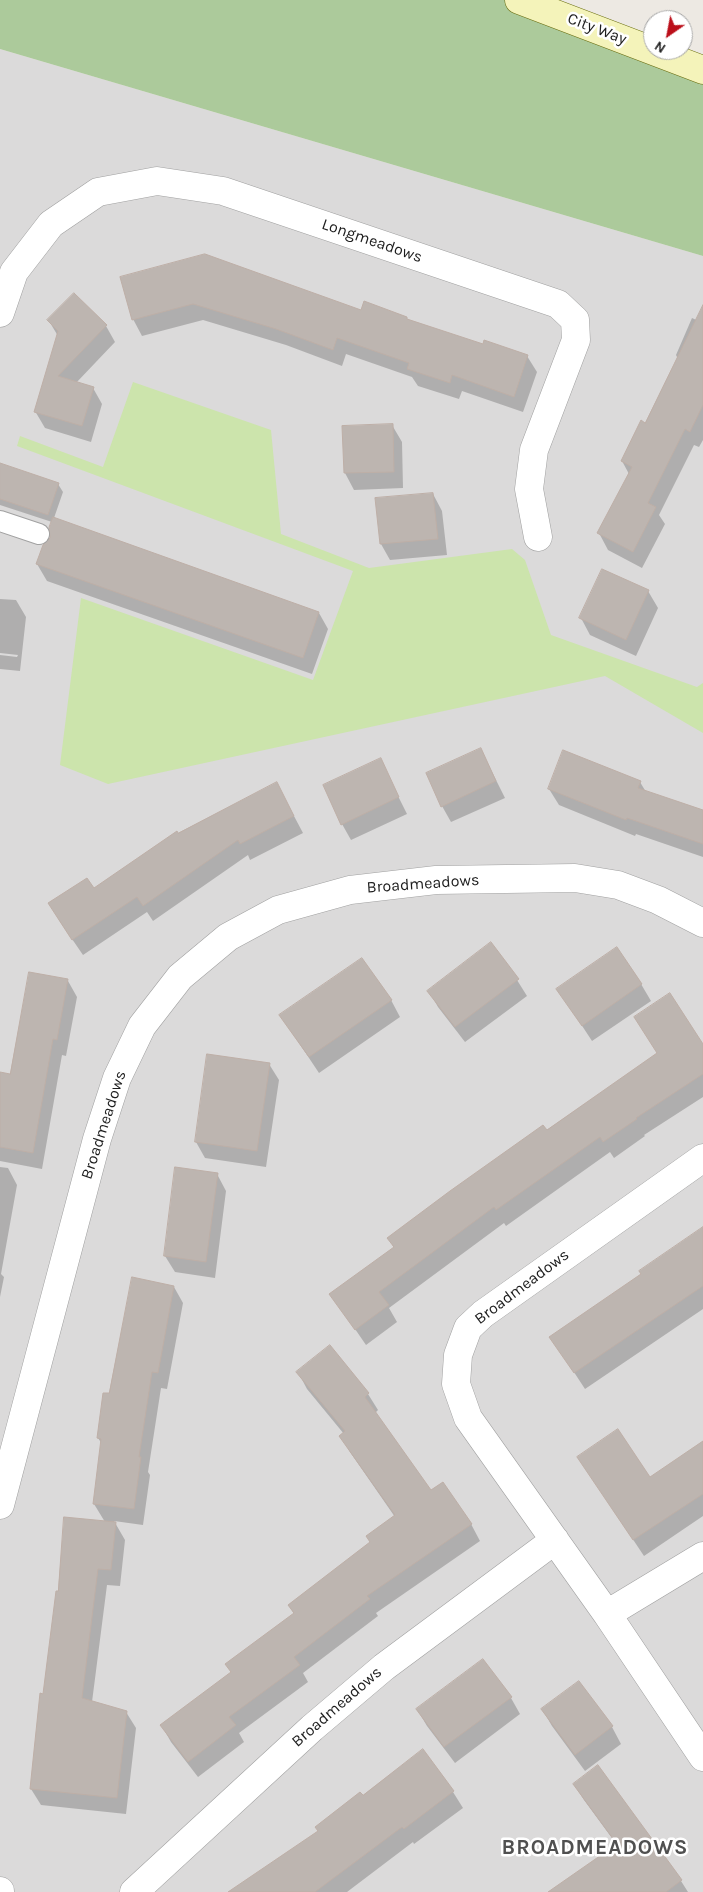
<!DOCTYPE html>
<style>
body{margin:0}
#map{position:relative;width:703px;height:1892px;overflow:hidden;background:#ede9e3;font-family:Karla,sans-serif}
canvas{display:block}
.north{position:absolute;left:643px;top:10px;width:50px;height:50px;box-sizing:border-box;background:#fff;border:1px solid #a5a5a5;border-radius:50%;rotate:213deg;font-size:14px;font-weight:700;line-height:20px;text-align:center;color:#1d1d1d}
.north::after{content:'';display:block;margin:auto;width:18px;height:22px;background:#bb0f1a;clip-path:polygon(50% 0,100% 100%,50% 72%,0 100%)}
</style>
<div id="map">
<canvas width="703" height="1892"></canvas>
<div class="north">N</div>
</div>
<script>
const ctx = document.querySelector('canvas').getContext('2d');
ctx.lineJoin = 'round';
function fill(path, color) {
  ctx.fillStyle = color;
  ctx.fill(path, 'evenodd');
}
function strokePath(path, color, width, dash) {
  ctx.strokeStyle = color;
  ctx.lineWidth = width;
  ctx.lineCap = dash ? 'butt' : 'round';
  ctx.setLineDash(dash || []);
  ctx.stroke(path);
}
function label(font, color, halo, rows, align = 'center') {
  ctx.font = font + ' Karla,sans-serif';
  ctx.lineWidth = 5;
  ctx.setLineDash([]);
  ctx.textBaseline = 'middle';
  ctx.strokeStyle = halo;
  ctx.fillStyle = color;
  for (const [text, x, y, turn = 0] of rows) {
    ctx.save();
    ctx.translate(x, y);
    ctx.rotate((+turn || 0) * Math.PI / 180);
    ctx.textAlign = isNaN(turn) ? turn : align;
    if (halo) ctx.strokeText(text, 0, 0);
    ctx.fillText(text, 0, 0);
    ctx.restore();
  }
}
fill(new Path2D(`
 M 0,49 L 703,256 L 703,1892 L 0,1892 Z`), '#dbdada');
fill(new Path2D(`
 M 133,382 L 271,430 L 281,534 L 369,568 L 512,549 L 525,560 L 551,635 L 697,687 L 703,683 L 703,733 L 605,676 L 108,784 L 60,765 L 81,598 L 313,680 L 353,571 L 17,446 L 20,436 L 103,467 Z`), '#cce4ac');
fill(new Path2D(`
 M 0,0 L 519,0 L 703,70 L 703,256 L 0,49 Z`), '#acca9b');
fill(new Path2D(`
 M 122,278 L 362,311 L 408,320 L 484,345 L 527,356 L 537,372 L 523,412 L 462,391 L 459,399 L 418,386 L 412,377 L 346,354 L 342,366 L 286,345 L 203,320 L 142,336 L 133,319 Z
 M 692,318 L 703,323 L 703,440 L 699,447 L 694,445 L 659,515 L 665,524 L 642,568 L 608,550 L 599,533 L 629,474 L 622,461 L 646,424 L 678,359 L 676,355 Z
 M 49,321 L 106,326 L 115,342 L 76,383 L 93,388 L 102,404 L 91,442 L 45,428 L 35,411 L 58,336 Z
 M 392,425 L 402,442 L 403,488 L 354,490 L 345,473 L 344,427 Z
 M 0,473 L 58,484 L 63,492 L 54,518 L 319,613 L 328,629 L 312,674 L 47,581 L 37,564 L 51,539 L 52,522 L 0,505 Z
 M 433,494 L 442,511 L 447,555 L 390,560 L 381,544 L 376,499 Z
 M 648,591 L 658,608 L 636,656 L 590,635 L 581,618 Z
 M 0,599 L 16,600 L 26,617 L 20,671 L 0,669 L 0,655 L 17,657 L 18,655 L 0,653 Z
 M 481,750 L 505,798 L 451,822 L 442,806 Z
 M 380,760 L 407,814 L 351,840 L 342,824 Z
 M 640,782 L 646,792 L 703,812 L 703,857 L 636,834 L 635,836 L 559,805 L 549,789 Z
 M 277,784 L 303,833 L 250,860 L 248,855 L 153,921 L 147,912 L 83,955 L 59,920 L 178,835 Z
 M 517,980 L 527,996 L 465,1042 L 438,1007 L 429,991 Z
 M 68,981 L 77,997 L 66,1056 L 62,1055 L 42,1169 L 0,1161 L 0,1076 L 11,1075 Z
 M 641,984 L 651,1001 L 592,1041 L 558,989 Z
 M 391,1000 L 400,1017 L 319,1073 L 281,1016 Z
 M 703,1046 L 703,1097 L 644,1135 L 645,1136 L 614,1158 L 610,1152 L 506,1226 L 504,1223 L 389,1308 L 397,1322 L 366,1345 L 331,1294 L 394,1248 L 389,1238 L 658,1054 Z
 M 269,1064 L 279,1080 L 266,1167 L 205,1158 L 196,1142 Z
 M 0,1167 L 8,1168 L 17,1185 L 1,1274 L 4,1277 L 0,1297 Z
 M 217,1174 L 226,1191 L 215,1278 L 175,1272 L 165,1256 Z
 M 703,1228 L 703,1309 L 585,1389 L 551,1337 L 642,1274 Z
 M 174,1287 L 183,1303 L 167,1389 L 161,1388 L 148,1472 L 150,1475 L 143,1525 L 114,1521 L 125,1540 L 120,1586 L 107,1585 L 92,1702 L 126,1712 L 136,1728 L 126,1814 L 41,1805 L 31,1789 L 59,1593 L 105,1522 L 94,1504 L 102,1444 L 98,1438 L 110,1395 Z
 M 330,1347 L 368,1394 L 378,1410 L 375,1413 L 431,1492 L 471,1524 L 480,1541 L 376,1613 L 378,1616 L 303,1673 L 308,1682 L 239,1733 L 244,1742 L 198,1777 L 171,1742 L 162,1726 L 232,1673 L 294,1614 L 289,1605 L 371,1543 L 395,1517 L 350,1452 L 341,1436 L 344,1434 L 307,1389 L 298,1372 Z
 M 703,1443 L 703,1516 L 644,1556 L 578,1457 L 649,1479 Z
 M 579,1683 L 612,1727 L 621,1744 L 585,1771 L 552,1726 L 542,1709 Z
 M 511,1698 L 520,1714 L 455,1763 L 427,1726 L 417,1709 Z
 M 598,1767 L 681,1881 L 688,1892 L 550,1892 L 617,1845 L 584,1800 L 574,1784 Z
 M 453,1792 L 463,1808 L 414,1844 L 413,1842 L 347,1892 L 235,1892 L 319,1832 L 362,1797 Z`), '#0003');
const building = new Path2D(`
 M 205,254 L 361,310 L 364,301 L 407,317 L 407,319 L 483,344 L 484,340 L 528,355 L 514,397 L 452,375 L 450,383 L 407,369 L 409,363 L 337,338 L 333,350 L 276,329 L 193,304 L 132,320 L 120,277 Z
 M 74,293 L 107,325 L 58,376 L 94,387 L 82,426 L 34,412 L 58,331 L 47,320 Z
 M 703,305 L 703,405 L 690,432 L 685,429 L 648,503 L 656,507 L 633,552 L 597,533 L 632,467 L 621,461 L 641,420 L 645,423 Z
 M 393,424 L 394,472 L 344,473 L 342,426 Z
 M 0,463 L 59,483 L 48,515 L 0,499 Z
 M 433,493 L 438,539 L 380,544 L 375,498 Z
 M 53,517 L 319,612 L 303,658 L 36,564 L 43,545 L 50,538 L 49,528 Z
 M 602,569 L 649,590 L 626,640 L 579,618 Z
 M 481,748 L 496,781 L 441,807 L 426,773 Z
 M 563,750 L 641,781 L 638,788 L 703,810 L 703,844 L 627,818 L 626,820 L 548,789 Z
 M 381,758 L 399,797 L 341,825 L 323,785 Z
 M 277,782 L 294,816 L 240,844 L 238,840 L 143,906 L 137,897 L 72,940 L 48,903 L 87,878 L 94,888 L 177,831 L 178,833 Z
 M 491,942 L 519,979 L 455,1027 L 427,991 Z
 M 617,947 L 642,984 L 582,1026 L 556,989 Z
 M 362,958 L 392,1000 L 309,1057 L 279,1015 Z
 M 29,972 L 68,979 L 57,1040 L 53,1039 L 33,1153 L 0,1147 L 0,1072 L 10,1074 Z
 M 670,993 L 703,1044 L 703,1074 L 636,1118 L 637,1119 L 603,1142 L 600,1137 L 496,1210 L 494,1207 L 379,1292 L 389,1305 L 355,1330 L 329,1294 L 394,1247 L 387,1238 L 450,1191 L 543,1125 L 547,1130 L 657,1053 L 634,1017 Z
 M 207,1054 L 270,1063 L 257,1151 L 195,1142 Z
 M 175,1167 L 218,1173 L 206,1262 L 164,1256 Z
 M 703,1227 L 703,1286 L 574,1373 L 549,1337 L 641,1274 L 639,1271 Z
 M 132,1277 L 174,1286 L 158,1373 L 152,1372 L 139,1457 L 141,1457 L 134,1509 L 93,1504 L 101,1439 L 97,1438 L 103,1393 L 109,1393 Z
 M 330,1345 L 369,1393 L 365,1397 L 431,1490 L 443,1482 L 472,1524 L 367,1596 L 370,1599 L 294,1657 L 300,1665 L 229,1717 L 236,1725 L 188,1762 L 160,1725 L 231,1672 L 225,1664 L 294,1613 L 288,1605 L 370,1542 L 366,1536 L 395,1515 L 339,1436 L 345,1431 L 296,1372 Z
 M 618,1429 L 650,1477 L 703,1441 L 703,1494 L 633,1540 L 577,1457 Z
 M 64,1517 L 116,1522 L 111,1570 L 98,1569 L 82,1698 L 127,1711 L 117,1798 L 30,1789 L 40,1693 L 43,1694 L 56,1591 L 58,1591 Z
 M 483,1659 L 512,1697 L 444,1747 L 416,1709 Z
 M 579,1681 L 613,1726 L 575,1755 L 541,1709 Z
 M 423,1749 L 454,1791 L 404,1829 L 402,1827 L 315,1892 L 228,1892 L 318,1831 L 315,1827 L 360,1792 L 363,1795 Z
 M 598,1765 L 682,1880 L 666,1892 L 548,1892 L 617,1844 L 573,1784 Z`);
fill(building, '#bdb5b0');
strokePath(building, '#beafa7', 1);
const lane = new Path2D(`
 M 0,521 L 39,534`);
const street = new Path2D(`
 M 0,313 L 14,272 L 51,224 L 98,192 L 157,181 L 223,191 L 558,304 L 575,320 L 576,340 L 534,450 L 529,489 L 538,537
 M 703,1158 L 483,1314 L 468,1328 L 458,1355 L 456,1384 L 468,1418 L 607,1614 L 703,1757
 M 0,1505 L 97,1139 L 117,1078 L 142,1026 L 180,977 L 228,937 L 278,910 L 350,890 L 436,880 L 575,878 L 618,885 L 658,900 L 703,923
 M 607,1614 L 703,1556
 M 0,1891 L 0,1892
 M 134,1892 L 312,1728 L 384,1667 L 555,1540`);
const secondary = new Path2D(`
 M 519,0 L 703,70`);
strokePath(lane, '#a1a1a1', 22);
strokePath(street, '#a1a1a1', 29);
strokePath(secondary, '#676b0d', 29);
strokePath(lane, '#fff', 20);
strokePath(street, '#fff', 28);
strokePath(secondary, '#f4f3ba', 28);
label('16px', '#1d1d1d', '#fff', [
 ["City Way",597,29,21],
 ["Longmeadows",372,241,19],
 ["Broadmeadows",423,884,-4],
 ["Broadmeadows",104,1125,-72],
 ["Broadmeadows",522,1287,-37],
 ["Broadmeadows",337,1707,-41]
]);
ctx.letterSpacing = '1px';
label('bold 21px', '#505050', '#fff', [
 ["BROADMEADOWS",595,1848]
]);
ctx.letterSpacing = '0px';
</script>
